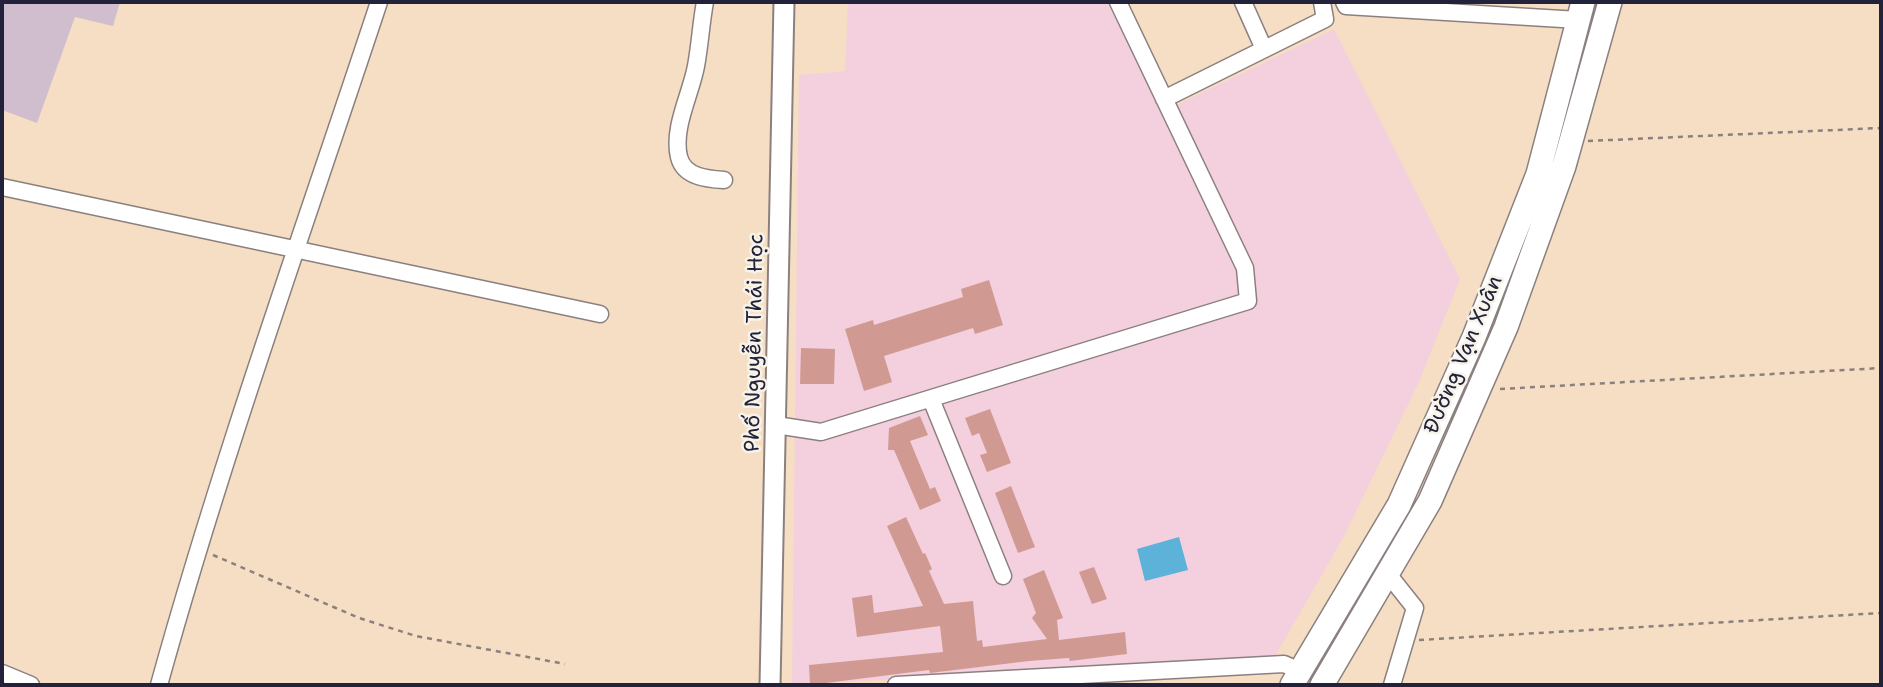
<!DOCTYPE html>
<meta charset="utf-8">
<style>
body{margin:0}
#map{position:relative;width:1883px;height:687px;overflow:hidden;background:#f5dec3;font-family:"Shantell Sans",sans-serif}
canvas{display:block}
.frame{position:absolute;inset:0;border:4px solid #22223b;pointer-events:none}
</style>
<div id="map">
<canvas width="1883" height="687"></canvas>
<div class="frame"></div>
</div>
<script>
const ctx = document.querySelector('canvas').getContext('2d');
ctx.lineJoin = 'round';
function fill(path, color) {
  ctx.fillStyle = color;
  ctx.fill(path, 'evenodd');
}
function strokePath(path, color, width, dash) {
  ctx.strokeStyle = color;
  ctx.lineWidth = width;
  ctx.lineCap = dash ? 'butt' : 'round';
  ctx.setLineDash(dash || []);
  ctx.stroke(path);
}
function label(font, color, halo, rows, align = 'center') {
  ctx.font = font + ' "Shantell Sans",sans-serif';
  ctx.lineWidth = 5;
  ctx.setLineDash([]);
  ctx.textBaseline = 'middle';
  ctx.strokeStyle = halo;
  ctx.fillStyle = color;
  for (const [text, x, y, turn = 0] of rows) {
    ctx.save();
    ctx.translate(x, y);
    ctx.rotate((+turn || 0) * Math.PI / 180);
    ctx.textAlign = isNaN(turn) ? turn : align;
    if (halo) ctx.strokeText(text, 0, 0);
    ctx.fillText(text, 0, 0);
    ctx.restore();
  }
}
fill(new Path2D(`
 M 848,2 L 1112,2 L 1162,112 L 1334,29 L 1460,279 L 1418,384 L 1343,538 L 1274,658 L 792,685 L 799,75 L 845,71 Z`), '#f4cfdd');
fill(new Path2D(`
 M 2,2 L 120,2 L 113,26 L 75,17 L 37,123 L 2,110 Z`), '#d0bdcd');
fill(new Path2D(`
 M 1179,537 L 1188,570 L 1145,581 L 1137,549 Z`), '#5db2d9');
fill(new Path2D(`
 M 989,280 L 1003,325 L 975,334 L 973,328 L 884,356 L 892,382 L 864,391 L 845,329 L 873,320 L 874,325 L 963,297 L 961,289 Z
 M 801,348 L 835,349 L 834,384 L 800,384 Z
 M 990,409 L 1011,463 L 987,472 L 980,455 L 987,453 L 979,433 L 972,436 L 965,418 Z
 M 920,416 L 928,435 L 910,441 L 930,489 L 935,487 L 941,501 L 920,510 L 894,450 L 888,450 L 889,428 Z
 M 1011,486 L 1035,547 L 1018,553 L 995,493 Z
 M 906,517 L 923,554 L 925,553 L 932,569 L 929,571 L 944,604 L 973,601 L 977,641 L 982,640 L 983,647 L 1047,639 L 1032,618 L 1036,613 L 1023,579 L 1044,570 L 1063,618 L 1057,620 L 1059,640 L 1125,632 L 1127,654 L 1070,661 L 1069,658 L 1029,661 L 930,673 L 929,670 L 810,685 L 809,665 L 943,652 L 940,626 L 857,637 L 852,598 L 872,595 L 874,613 L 923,606 L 887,526 Z
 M 1094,567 L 1107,599 L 1092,604 L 1079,572 Z`), '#d09a93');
const minor = new Path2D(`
 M 705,2 C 701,23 700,45 696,66 C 691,94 672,128 679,157 C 684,177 707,179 724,180
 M 1243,2 L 1264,49
 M 1344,2 L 1346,6 L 1579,20
 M 1164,99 L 1325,19 L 1322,2
 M 2,187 L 600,314
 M 931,399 L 1003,576
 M 776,425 L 821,432 L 1248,301 L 1245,268 L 1118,2
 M 1388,574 L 1415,608 L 1392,685
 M 2,673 L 31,685
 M 159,685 C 223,454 304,229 379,2
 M 896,685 L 1284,664 L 1300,671`);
const major = new Path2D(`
 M 770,685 L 784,2`);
const highway = new Path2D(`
 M 1292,685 L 1399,505 L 1474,337 L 1538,174 L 1583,2
 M 1322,685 L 1430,501 L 1506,327 L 1564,166 L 1610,2`);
strokePath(minor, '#8c807f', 19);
strokePath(major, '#8c807f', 23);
strokePath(highway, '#8c807f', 26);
strokePath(new Path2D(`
 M 1588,141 L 1881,128
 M 1500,389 L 1881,368
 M 213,555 L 359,618 L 416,636 L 565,664
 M 1419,640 L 1881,613`), '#8c807f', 2.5, [5, 5]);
strokePath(minor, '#fff', 16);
strokePath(major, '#fff', 19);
strokePath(highway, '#fff', 23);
label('21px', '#22223b', '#f7f3e8', [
 ["Phố Nguyễn Thái Học",755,343,-89],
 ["Đường Vạn Xuân",1464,355,-67]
]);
</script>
